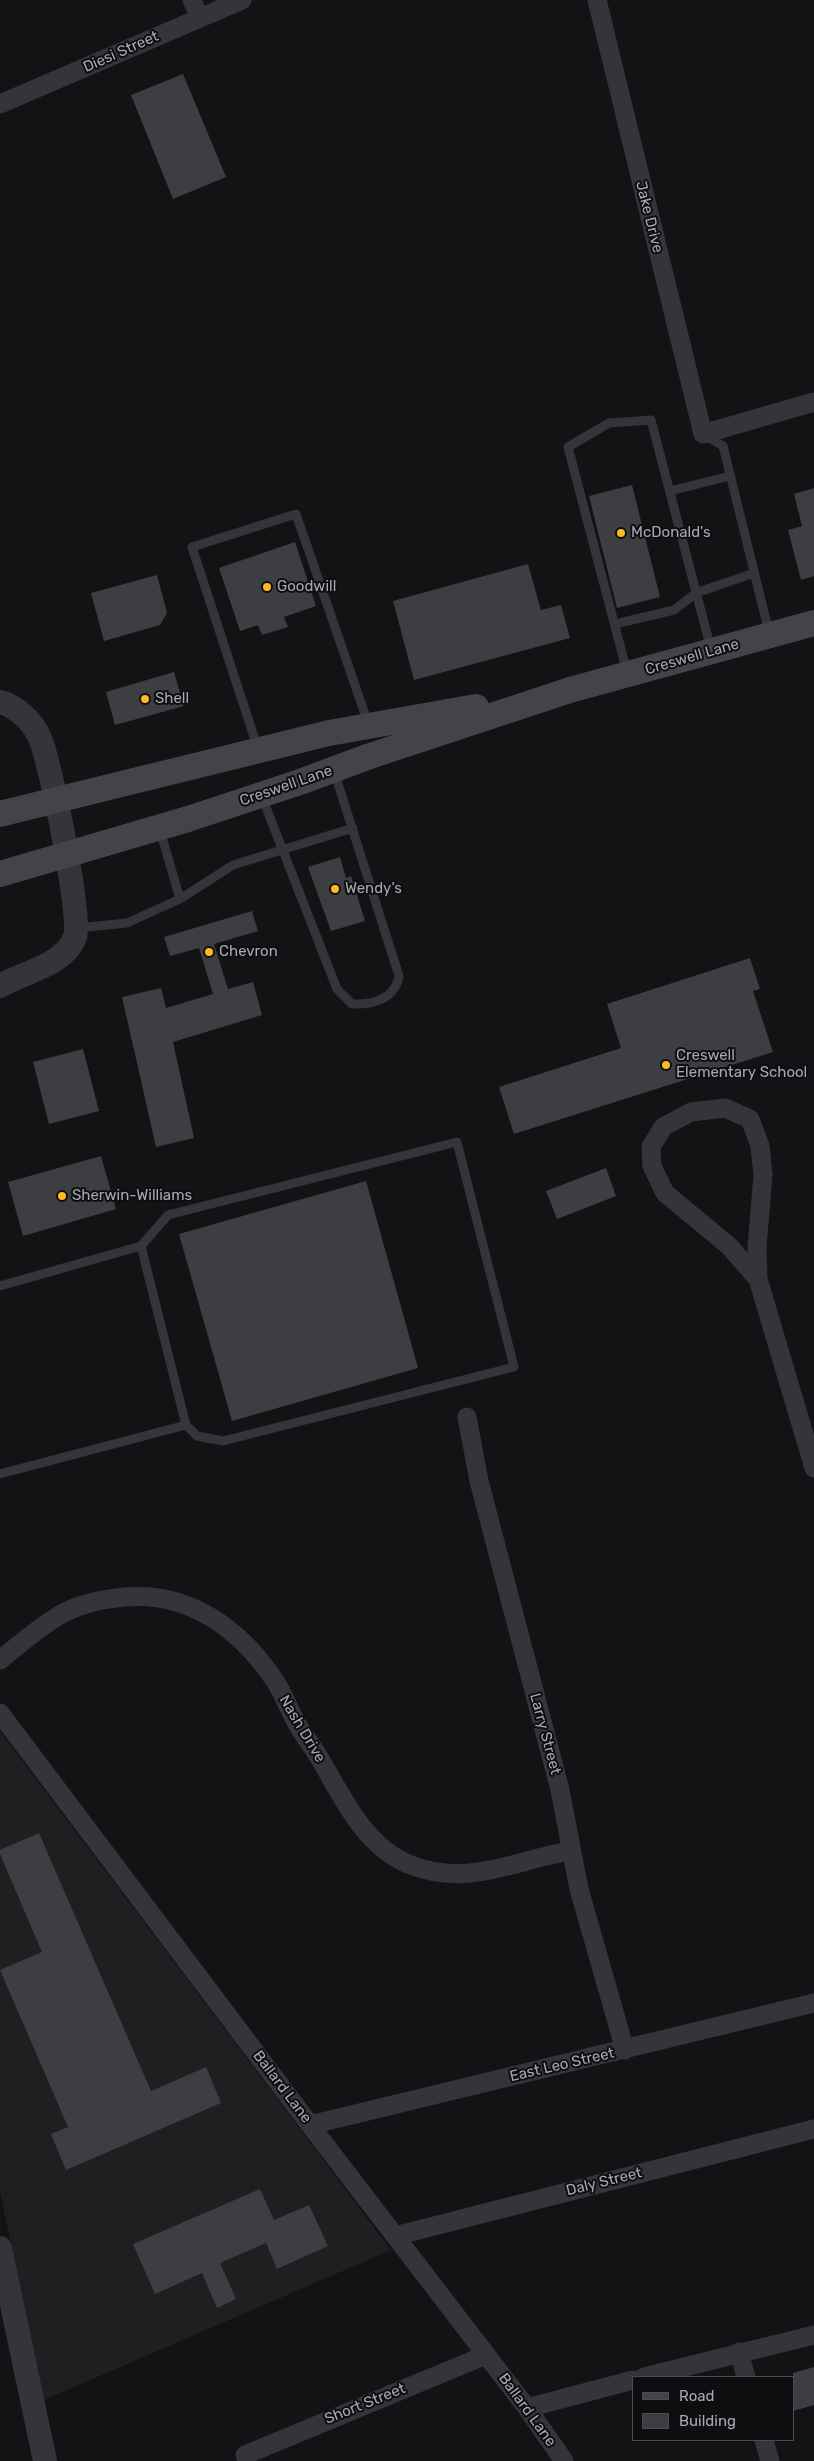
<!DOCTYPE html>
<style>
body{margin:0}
#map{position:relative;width:814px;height:2461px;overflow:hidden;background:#131315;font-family:Rubik,sans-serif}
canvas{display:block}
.legend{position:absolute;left:632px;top:2376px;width:162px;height:65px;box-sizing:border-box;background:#0e0e10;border:1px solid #4a4c52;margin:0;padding:6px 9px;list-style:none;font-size:15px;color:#a4a9b6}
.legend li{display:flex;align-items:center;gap:10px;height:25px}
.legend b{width:25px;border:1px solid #4a4c52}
</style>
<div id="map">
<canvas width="814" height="2461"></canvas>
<ul class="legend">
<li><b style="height:6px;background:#42444a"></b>Road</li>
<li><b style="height:14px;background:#3d3e42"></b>Building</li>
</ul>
</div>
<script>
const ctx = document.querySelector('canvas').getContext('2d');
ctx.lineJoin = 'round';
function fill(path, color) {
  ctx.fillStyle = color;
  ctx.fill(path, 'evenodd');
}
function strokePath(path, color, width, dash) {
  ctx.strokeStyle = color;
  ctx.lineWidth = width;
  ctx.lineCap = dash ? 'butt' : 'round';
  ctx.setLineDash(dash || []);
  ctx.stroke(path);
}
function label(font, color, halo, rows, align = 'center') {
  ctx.font = font + ' Rubik,sans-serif';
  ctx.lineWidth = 4;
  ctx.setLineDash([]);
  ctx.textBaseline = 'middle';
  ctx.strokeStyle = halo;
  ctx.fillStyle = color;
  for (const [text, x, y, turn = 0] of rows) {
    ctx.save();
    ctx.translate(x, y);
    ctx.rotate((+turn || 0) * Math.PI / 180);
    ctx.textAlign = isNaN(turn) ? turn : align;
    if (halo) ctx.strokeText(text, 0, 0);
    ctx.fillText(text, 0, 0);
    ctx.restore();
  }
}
fill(new Path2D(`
 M 0,1731 L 391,2250 L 44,2400 L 0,2192 Z`), '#1f1f22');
fill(new Path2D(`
 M 183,74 L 226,177 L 173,199 L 131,95 Z
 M 632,485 L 660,597 L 617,608 L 589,496 Z
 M 814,488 L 814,576 L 801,580 L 788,530 L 802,526 L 794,494 Z
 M 295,542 L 316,606 L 284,617 L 288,627 L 262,635 L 258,625 L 240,631 L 219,568 Z
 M 528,564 L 541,610 L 561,605 L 570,638 L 414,680 L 393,601 Z
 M 157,575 L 167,613 L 160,625 L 104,641 L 91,593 Z
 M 174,672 L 184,706 L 115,725 L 106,692 Z
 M 340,857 L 346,878 L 351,876 L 365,921 L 331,931 L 308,867 Z
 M 252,911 L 258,931 L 214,944 L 228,989 L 253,982 L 262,1015 L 173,1042 L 194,1138 L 156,1147 L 122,997 L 161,988 L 166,1008 L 213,994 L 199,948 L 170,956 L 164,937 Z
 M 750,958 L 760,989 L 753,991 L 773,1052 L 514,1134 L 499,1087 L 621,1048 L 607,1004 Z
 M 83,1049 L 99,1111 L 49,1124 L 33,1062 Z
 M 101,1156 L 116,1209 L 23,1236 L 8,1182 Z
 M 606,1168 L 616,1196 L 557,1219 L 546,1191 Z
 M 366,1181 L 418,1368 L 232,1421 L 179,1234 Z
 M 39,1833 L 151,2091 L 206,2067 L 221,2103 L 66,2170 L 51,2134 L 68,2127 L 0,1970 L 42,1952 L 0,1854 L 0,1850 Z
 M 260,2189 L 274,2220 L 309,2205 L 328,2246 L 277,2269 L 266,2243 L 220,2263 L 236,2299 L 217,2308 L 202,2273 L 155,2294 L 133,2244 Z
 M 814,2367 L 814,2405 L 793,2411 L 793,2373 Z`), '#3d3e42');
strokePath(new Path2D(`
 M 703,434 L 723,446 L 769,632
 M 670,491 L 730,476
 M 615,624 L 674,610 L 696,593 L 754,573
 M 627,672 L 568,447 L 609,423 L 651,420 L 711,649
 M 258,749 L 192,547 L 296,514 L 368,723
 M 262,797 L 337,989 L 352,1004 C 373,1005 395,999 399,976 L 334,771
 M 160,830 L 180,899
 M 77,928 L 127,923 L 180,899 L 233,865 L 353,828
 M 141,1246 L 168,1215 L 457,1142 L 514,1367 L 223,1441 L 197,1436 L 186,1425
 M 0,1286 L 141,1246 L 186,1425 L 0,1474`), '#34353a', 9);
strokePath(new Path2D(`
 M 192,0 L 200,18
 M 597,0 L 703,434 L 814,402
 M 0,104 L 242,0
 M 725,1108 L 750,1119 L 760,1146 L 763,1175 L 757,1247 L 758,1279 L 729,1246 L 665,1193 L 652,1166 L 651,1147 L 663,1127 L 691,1112 Z
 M 758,1279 L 814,1468
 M 467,1417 L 479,1481 L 560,1790 L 579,1889 L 625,2050
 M 0,1660 C 19,1645 39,1627 60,1615 C 79,1604 103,1599 125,1597 C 190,1591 241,1630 275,1681 C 284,1694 289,1710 297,1724 C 304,1736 313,1747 320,1759 C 343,1798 364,1845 408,1864 C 467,1888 512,1861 570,1851
 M 0,1713 L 310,2125 L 527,2408 L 564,2461
 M 310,2125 L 814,2003
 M 395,2236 L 814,2129
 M 739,2352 L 746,2377
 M 644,2377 L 814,2335
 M 527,2408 L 633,2380
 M 764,2440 L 770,2461
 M 245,2455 L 486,2355`), '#34353a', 19);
strokePath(new Path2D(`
 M 0,702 C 16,706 32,721 39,736 C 50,758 82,918 75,937 C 64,966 23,972 0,986
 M 0,2248 L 45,2461`), '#34353a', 24);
strokePath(new Path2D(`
 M 0,814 L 329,733 L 476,707
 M 0,874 L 188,819 L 300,782 L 370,756 L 570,690 L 814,623`), '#42444a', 26);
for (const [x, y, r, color] of [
 [621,533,5,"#feb922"],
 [267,587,5,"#feb922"],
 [145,699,5,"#feb922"],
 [335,889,5,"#feb922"],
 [209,952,5,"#feb922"],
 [666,1065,5,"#feb922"],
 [62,1196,5,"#feb922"]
]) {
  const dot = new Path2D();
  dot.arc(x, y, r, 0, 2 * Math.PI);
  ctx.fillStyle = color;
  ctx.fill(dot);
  strokePath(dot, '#0e0e10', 2);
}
label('15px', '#a4a9b6', '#0e0e10', [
 ["Diesi Street",121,52,-24],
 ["Jake Drive",649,217,76],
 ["Creswell Lane",692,657,-16],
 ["Creswell Lane",286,786,-19],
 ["Nash Drive",302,1729,59],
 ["Larry Street",545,1734,75],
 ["East Leo Street",562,2065,-13],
 ["Ballard Lane",282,2087,53],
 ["Daly Street",604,2182,-14],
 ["Short Street",365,2404,-22],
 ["Ballard Lane",527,2410,54]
]);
label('15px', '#a4a9b6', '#0e0e10', [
 ["McDonald's",631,533],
 ["Goodwill",277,587],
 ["Shell",155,699],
 ["Wendy's",345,889],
 ["Chevron",219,952],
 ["Creswell",676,1056],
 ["Elementary School",676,1073],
 ["Sherwin-Williams",72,1196]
], 'left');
</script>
